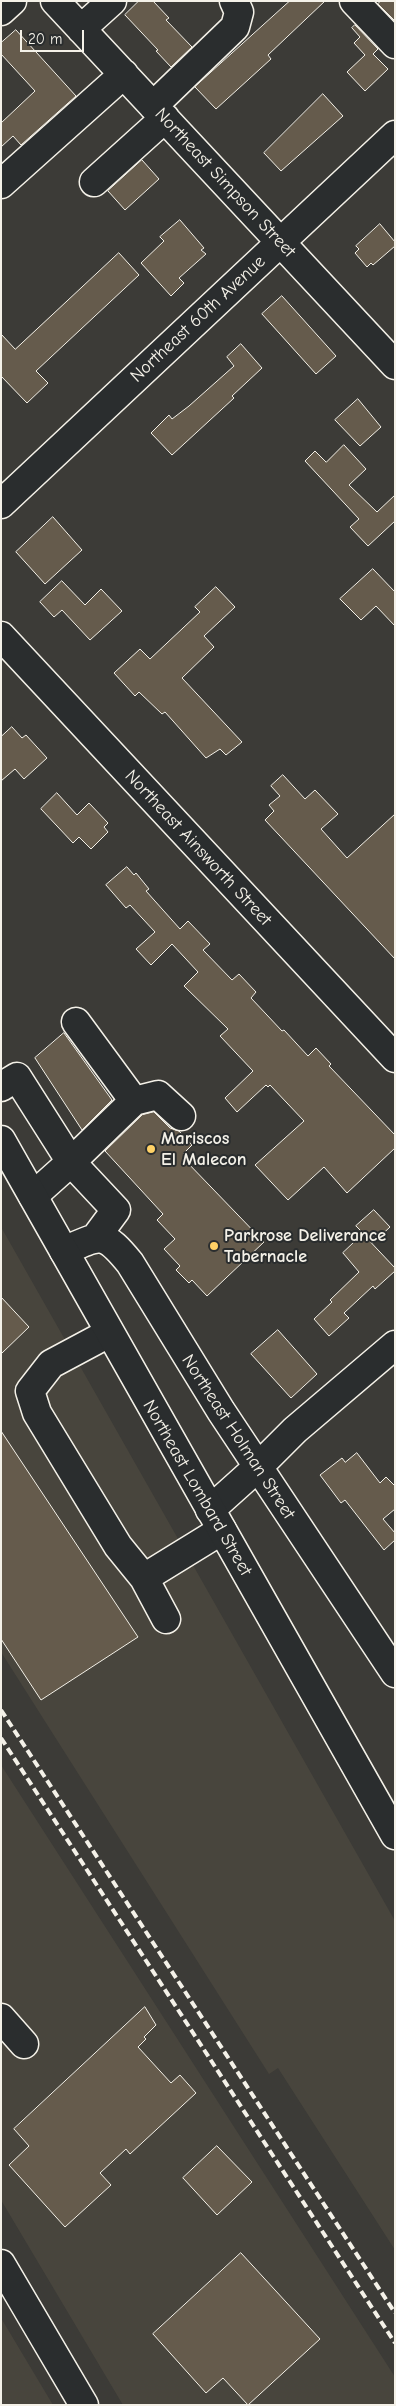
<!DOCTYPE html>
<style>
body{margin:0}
#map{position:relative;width:396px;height:2406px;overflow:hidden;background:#3c3b37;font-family:"Comic Neue",sans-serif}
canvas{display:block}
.frame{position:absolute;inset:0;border:2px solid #f4f1e8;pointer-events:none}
.scale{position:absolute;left:20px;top:30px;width:64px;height:22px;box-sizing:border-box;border:2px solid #f4f1e8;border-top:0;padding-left:6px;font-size:15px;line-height:18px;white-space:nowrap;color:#f4f1e8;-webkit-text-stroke:4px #2a2d2e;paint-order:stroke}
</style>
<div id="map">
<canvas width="396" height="2406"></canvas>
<div class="frame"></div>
<div class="scale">20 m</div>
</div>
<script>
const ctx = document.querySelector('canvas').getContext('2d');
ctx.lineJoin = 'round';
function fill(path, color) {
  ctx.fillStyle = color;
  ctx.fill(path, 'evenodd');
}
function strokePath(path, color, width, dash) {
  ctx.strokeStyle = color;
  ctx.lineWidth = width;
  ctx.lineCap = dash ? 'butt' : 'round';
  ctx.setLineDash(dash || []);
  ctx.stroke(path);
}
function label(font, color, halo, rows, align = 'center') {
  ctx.font = font + ' "Comic Neue",sans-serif';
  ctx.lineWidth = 4;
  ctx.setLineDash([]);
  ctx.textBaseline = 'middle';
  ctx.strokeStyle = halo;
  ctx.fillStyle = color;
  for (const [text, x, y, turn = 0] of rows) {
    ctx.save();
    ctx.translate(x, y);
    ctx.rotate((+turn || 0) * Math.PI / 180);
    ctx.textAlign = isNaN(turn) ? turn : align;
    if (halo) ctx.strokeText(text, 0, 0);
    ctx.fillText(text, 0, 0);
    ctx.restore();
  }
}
fill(new Path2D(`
 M 1,1227 L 395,1921 L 395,2250 L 278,2068 L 269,2074 L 1,1652 Z
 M 1,1765 L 395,2377 L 395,2405 L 123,2405 L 1,2200 Z
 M 1,2318 L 53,2405 L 1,2405 Z`), '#48453d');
const building = new Path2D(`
 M 139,1 L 153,1 L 169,18 L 166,20 L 192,47 L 171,67 L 156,51 L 158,50 L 125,15 Z
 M 290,1 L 325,1 L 268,55 L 271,59 L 216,109 L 195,87 Z
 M 381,1 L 395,1 L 395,21 L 378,4 Z
 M 355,25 L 378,49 L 373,54 L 388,69 L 365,91 L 347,72 L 365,55 L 354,43 L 360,37 L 352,28 Z
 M 16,30 L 76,96 L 21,145 L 13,136 L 1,147 L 1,123 L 35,91 L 1,54 L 1,43 Z
 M 323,94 L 343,116 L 281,171 L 264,153 Z
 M 142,160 L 159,179 L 125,210 L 108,191 Z
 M 180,220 L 204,248 L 201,250 L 206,254 L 179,278 L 184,283 L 171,296 L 141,263 L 164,241 L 160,237 Z
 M 380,224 L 395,242 L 395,246 L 373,265 L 371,263 L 367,267 L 355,253 L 359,249 L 356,246 Z
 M 119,253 L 139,275 L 36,371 L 48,383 L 27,403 L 1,376 L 1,334 L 15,349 Z
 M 282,296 L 336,356 L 316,374 L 262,314 Z
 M 241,344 L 262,368 L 232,396 L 234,398 L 172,455 L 151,433 L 169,415 L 172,419 L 189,406 L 234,366 L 227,357 Z
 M 358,399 L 381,427 L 360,446 L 335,420 Z
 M 344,445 L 366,469 L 349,485 L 377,512 L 395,495 L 395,521 L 368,546 L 350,527 L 359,519 L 305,461 L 315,451 L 326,462 Z
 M 53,517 L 82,550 L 45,584 L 16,552 Z
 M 373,569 L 395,592 L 395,626 L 376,606 L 361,620 L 340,599 Z
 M 62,581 L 85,605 L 101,589 L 122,611 L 90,640 L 62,610 L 54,617 L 40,602 Z
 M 216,587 L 235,607 L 204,636 L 214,647 L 182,678 L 242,742 L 226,755 L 220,749 L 206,758 L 165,712 L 162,714 L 139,692 L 135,696 L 114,673 L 140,649 L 150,659 L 200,612 L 195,607 Z
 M 12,727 L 22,738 L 26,735 L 47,758 L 24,779 L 15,769 L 1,781 L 1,737 Z
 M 283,775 L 305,799 L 315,790 L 338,814 L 321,829 L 347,858 L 395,814 L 395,959 L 265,820 L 274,811 L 269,805 L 280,796 L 271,786 Z
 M 57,793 L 77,815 L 89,803 L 108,823 L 104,827 L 108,832 L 91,849 L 79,837 L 73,843 L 41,809 Z
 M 127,867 L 134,875 L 136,873 L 149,889 L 146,891 L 180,929 L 188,921 L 210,944 L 203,950 L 232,980 L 239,974 L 256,992 L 251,998 L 282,1031 L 284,1030 L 308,1056 L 316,1048 L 331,1064 L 329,1066 L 395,1135 L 395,1148 L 347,1193 L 324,1167 L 288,1200 L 255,1165 L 304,1121 L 270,1085 L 268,1087 L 266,1085 L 237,1112 L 225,1098 L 253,1071 L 220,1036 L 228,1029 L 184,986 L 198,972 L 172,944 L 151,965 L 136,949 L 155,932 L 130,905 L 126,908 L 106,885 Z
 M 64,1033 L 112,1100 L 82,1130 L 35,1058 Z
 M 154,1112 L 170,1128 L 179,1131 L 192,1145 L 183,1154 L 186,1157 L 184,1159 L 264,1242 L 207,1296 L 192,1280 L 189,1283 L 176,1270 L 180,1266 L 164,1249 L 175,1239 L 157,1220 L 163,1214 L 105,1151 L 142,1115 Z
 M 374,1210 L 390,1227 L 373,1243 L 356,1226 Z
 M 363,1234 L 395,1268 L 395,1271 L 375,1289 L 373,1286 L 344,1313 L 349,1318 L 329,1336 L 314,1319 L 332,1302 L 330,1300 L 359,1272 L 343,1253 Z
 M 1,1297 L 29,1327 L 1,1354 Z
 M 278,1330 L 317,1374 L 291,1398 L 251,1354 Z
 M 1,1431 L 138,1637 L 41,1700 L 1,1639 Z
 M 357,1453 L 380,1483 L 386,1477 L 395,1486 L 395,1509 L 383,1519 L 395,1533 L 395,1540 L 384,1550 L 345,1500 L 341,1503 L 320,1475 L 342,1458 L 345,1462 Z
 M 145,2007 L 156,2025 L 144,2037 L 146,2039 L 138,2047 L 171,2083 L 180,2075 L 196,2093 L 130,2154 L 126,2149 L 100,2173 L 111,2185 L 65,2227 L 9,2165 L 29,2146 L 14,2129 Z
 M 217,2146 L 252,2182 L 217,2215 L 183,2178 Z
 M 241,2253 L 320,2339 L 248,2405 L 223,2378 L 206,2393 L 153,2334 Z`);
fill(building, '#655b4c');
strokePath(building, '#f4f1e8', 1);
const minor = new Path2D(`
 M 55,1 L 395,365
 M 354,1 L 395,44
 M 1,11 L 12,1
 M 81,29 L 112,1
 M 153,106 L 235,27 L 239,12 L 234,1
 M 94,182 L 165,118
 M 1,184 L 124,74
 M 1,504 L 395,135
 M 1,636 L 395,1058
 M 1,1087 L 17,1077 L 71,1162 L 116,1210 L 96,1237
 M 134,1101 L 158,1095 L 181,1116
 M 33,1196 L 71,1162 L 134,1101 L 76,1022
 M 64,1251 C 100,1235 103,1230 130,1263 L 221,1411 L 395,1673
 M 109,1333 L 51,1364 L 30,1391 L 37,1413 L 118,1546 L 144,1578 L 222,1530
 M 210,1510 L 259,1466 L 295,1430 L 395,1345
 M 144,1578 L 166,1619
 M 1,2018 L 24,2044`);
const major = new Path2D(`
 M 1,1140 L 395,1835
 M 1,2264 L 84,2405`);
strokePath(minor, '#f4f1e8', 31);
strokePath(major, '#f4f1e8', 31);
strokePath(minor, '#2a2d2e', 28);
strokePath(major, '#2a2d2e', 28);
strokePath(new Path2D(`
 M 1,1710 L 395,2313
 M 1,1738 L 395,2343`), '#f4f1e8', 4, [8, 4]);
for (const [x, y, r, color] of [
 [151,1149,5,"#ffd166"],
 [214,1246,5,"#ffd166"]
]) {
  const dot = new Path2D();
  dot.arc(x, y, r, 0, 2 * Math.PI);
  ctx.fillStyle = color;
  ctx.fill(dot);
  strokePath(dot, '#2a2d2e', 2);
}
label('18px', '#f4f1e8', '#2a2d2e', [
 ["Northeast Simpson Street",225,183,47],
 ["Northeast 60th Avenue",198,319,-43],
 ["Northeast Ainsworth Street",198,848,47],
 ["Northeast Holman Street",238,1437,57],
 ["Northeast Lombard Street",197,1488,60]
]);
label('bold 18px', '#f4f1e8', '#2a2d2e', [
 ["Mariscos",161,1139],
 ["El Malecon",161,1160],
 ["Parkrose Deliverance",224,1236],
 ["Tabernacle",224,1257]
], 'left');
</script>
